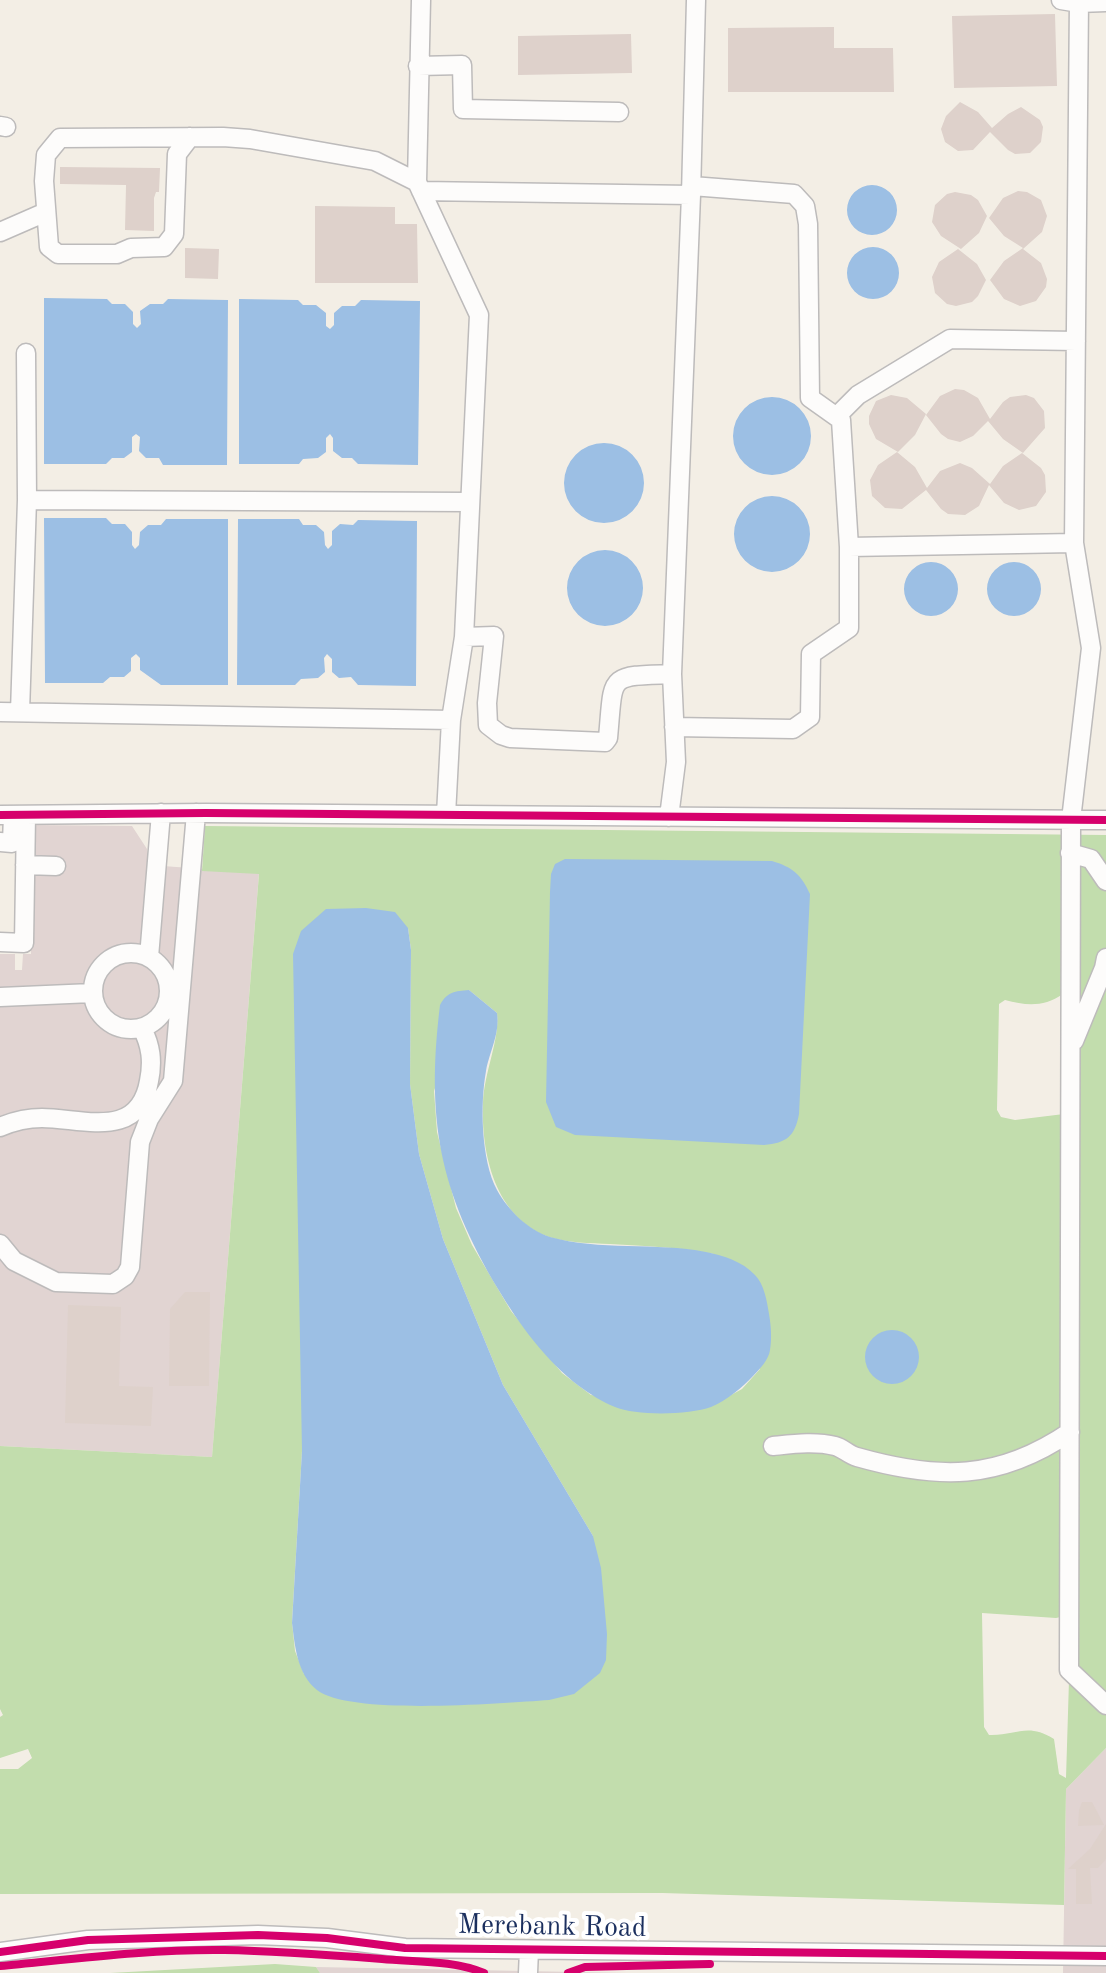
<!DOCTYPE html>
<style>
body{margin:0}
canvas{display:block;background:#f3eee5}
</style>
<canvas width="1106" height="1973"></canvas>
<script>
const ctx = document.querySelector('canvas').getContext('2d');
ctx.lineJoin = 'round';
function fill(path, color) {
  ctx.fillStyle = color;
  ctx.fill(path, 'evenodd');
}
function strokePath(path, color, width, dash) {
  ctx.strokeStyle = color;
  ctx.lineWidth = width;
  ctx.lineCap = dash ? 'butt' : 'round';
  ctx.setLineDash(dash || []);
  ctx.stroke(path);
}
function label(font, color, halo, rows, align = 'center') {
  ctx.font = font + ' "Old Standard TT",serif';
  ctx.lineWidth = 8;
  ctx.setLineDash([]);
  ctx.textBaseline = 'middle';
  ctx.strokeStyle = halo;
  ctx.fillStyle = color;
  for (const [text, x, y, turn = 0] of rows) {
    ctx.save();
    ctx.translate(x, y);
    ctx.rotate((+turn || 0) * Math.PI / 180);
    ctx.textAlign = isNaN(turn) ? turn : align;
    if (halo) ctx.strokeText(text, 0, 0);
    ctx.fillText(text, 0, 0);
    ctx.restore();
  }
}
fill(new Path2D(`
 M 32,825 L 132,826 L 147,849 L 149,865 L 259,873 L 212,1457 L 0,1446 L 0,954 L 15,954 L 15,970 L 22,970 L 23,954 L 31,954 Z
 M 1106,1748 L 1106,1973 L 1063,1973 L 1066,1789 Z
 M 316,1967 L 628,1973 L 320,1973 Z`), '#e1d4d2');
fill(new Path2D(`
 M 205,826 L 1106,835 L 1106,1748 L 1066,1789 L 1064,1905 L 662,1893 L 0,1894 L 0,1769 L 18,1769 L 32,1758 L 28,1749 L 0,1758 L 0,1717 L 3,1715 L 0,1709 L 0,1446 L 212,1457 L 259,874 L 202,871 ZM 408,928 L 411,950 L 410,1084 L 419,1154 L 443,1239 L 503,1385 L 593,1536 L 304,1674 L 295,1651 L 292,1622 L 302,1451 ZM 469,990 L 497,1013 C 500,1040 484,1072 483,1103 C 481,1153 495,1218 549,1237 C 568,1243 590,1243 610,1244 C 645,1246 679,1247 714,1254 L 760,1369 L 742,1389 L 709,1407 L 591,1395 L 562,1373 L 511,1311 L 472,1245 L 456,1208 L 437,1132 L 434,1091 ZM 1063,994 L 1064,1114 L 1015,1120 L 1001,1117 L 997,1110 L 999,1004 L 1005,1000 C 1027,1006 1044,1007 1063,994 ZM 982,1613 L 1056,1618 L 1065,1616 L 1069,1680 L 1066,1778 L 1059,1774 L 1054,1739 C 1027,1722 1016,1736 989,1735 L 984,1727 Z
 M 275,1964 L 316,1967 L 320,1973 L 110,1973 Z`), '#c2ddad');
fill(new Path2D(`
 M847 210a25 25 0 1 1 50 0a25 25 0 1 1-50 0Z
 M847 273a26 26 0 1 1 52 0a26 26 0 1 1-52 0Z
 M 44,298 L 107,299 L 112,304 L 125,304 L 133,312 L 133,324 L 137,328 L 141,324 L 140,311 L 150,304 L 163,304 L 168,299 L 228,300 L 227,465 L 163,465 L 159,458 L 146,458 L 139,451 L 140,437 L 136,434 L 132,437 L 132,452 L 124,458 L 112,458 L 106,464 L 44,464 Z
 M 239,299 L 298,300 L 303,305 L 316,305 L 326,313 L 326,326 L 330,329 L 334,325 L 334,313 L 342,306 L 355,306 L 361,300 L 420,301 L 418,465 L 358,464 L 352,458 L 342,458 L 333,451 L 333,438 L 330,434 L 326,438 L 326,452 L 318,458 L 303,459 L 299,464 L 239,464 Z
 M733 436a39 39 0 1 1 78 0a39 39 0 1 1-78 0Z
 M564 483a40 40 0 1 1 80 0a40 40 0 1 1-80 0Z
 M734 534a38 38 0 1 1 76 0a38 38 0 1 1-76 0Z
 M 44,518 L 106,518 L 112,524 L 125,524 L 132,532 L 132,545 L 135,549 L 139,545 L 140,532 L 148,525 L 161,525 L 166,519 L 228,519 L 228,685 L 161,685 L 140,670 L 140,658 L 136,654 L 131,658 L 131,671 L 124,677 L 110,677 L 103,683 L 45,683 Z
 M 238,519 L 299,519 L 303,525 L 316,525 L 324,532 L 325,545 L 328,549 L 332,545 L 332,531 L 340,524 L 353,525 L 358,520 L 417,521 L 416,686 L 358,685 L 351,677 L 339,678 L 332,672 L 332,659 L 327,654 L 324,658 L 325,672 L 318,678 L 301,679 L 295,685 L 237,685 Z
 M567 588a38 38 0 1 1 76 0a38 38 0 1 1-76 0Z
 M987 589a27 27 0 1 1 54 0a27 27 0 1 1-54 0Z
 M904 589a27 27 0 1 1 54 0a27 27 0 1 1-54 0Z
 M 565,859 L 772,861 C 792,867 801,874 810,894 L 799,1114 C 795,1136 787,1143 764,1145 L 575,1135 L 556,1127 L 546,1102 L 550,892 L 551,874 L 555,864 Z
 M 366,908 L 395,912 L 408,928 L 411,950 L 410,1084 L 419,1154 L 443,1239 L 503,1385 L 593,1536 L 601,1568 L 607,1634 L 606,1660 L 600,1673 L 574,1694 L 549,1700 C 504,1703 350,1716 317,1690 C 297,1674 295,1646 292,1623 L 302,1451 L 293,954 L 301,931 L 326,909 Z
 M 469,990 L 497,1013 C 500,1034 490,1050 486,1071 C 480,1104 481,1160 497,1190 C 508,1210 528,1230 550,1237 C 599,1251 656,1242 706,1252 C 724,1256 742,1261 755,1275 C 764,1284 767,1301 769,1314 C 771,1325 772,1339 770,1350 C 769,1359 760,1369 754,1375 C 742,1388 727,1400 711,1407 C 689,1415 636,1416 615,1407 C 602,1402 590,1394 579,1386 C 546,1361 519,1324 498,1289 C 439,1190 426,1119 440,1005 C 447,992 455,991 469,990 Z
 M865 1357a27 27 0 1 1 54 0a27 27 0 1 1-54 0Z`), '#9cbfe4');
fill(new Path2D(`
 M 1055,14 L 1057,86 L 954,88 L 952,16 Z
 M 834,27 L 834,48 L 893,48 L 894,92 L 728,92 L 728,28 Z
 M 631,34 L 632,73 L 518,75 L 518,36 Z
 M 960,102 L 978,112 L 992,128 L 1008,114 L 1021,107 L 1040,120 L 1043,127 L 1041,142 L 1030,153 L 1015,154 L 1008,150 L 990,132 L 973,150 L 958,151 L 945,142 L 941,129 L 946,116 Z
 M 60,167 L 160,168 L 159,192 L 156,192 L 154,198 L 154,231 L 125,230 L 126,185 L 60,184 Z
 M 1018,191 L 1027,192 L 1041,200 L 1047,216 L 1042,232 L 1023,249 L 1041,263 L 1047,279 L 1046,287 L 1036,301 L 1020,306 L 1004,299 L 990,280 L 1004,261 L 1023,248 L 1004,236 L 989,218 L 1003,198 Z
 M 955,192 L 971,195 L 978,200 L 987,216 L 979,233 L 961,249 L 941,236 L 932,222 L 935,205 L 947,194 Z
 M 315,206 L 395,207 L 395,224 L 417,224 L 418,283 L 315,283 Z
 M 185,248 L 219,249 L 218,279 L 185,278 Z
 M 958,249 L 977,264 L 986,280 L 978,296 L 972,302 L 956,306 L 947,304 L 935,293 L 932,277 L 939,262 Z
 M 955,389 L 964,390 L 978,398 L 990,419 L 1003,402 L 1010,397 L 1026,395 L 1034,398 L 1044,411 L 1045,428 L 1023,453 L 1003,439 L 988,421 L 973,436 L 960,442 L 948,439 L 941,434 L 926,415 L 940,396 Z
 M 891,395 L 907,398 L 926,414 L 915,435 L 898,452 L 876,439 L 869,424 L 869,416 L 876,401 Z
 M 897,452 L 915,467 L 927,488 L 940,471 L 960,463 L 972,468 L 990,484 L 1003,466 L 1022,453 L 1041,468 L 1045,475 L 1046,492 L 1036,506 L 1019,510 L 1004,503 L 989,485 L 979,506 L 965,515 L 948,514 L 941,509 L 926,490 L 902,509 L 885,508 L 872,496 L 870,480 L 878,465 Z
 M 185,1292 L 210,1292 L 209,1386 L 169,1386 L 170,1309 Z
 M 68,1305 L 121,1307 L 119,1386 L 153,1387 L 151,1426 L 65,1423 Z
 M 1082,1802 L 1092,1802 L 1104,1825 L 1078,1826 L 1079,1810 Z
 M 1106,1824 L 1106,1859 L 1098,1868 L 1090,1868 L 1092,1904 L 1076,1904 L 1076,1869 L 1068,1869 L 1090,1849 Z`), '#ded1cb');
const minor = new Path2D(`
 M 421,0 L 417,182 L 479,315 L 464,637 L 494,636 L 487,703 L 488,725 L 501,735 L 510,738 L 605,742 L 608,738 C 614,674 606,676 672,674
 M 1061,0 L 1079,3 L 1106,2
 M 1079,0 L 1074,543 L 1091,648 L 1071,820 L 1069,1670 L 1106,1705
 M 418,66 L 462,65 L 463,109 L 619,112
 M 0,126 L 6,127
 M 190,137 L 177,154 L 174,234 L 164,247 L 131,248 L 117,254 L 58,254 L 49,247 L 44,181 L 46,155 L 60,138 L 223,137 L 250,139 L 375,161 L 417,182
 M 421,191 L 691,195
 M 0,232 L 46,212
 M 26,353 L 27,500
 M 837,416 L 858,395 L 950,339 L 1076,341
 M 849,547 L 1074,543
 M 0,712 L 451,720 L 464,637
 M 20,712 L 27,500 L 470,502
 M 674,727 L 793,729 L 810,717 L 811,654 L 849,628 L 849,547 L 841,420 L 810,398 L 808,224 L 805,206 L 794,194 L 692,186
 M 0,815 L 206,813 L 1106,820
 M 446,815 L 451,720
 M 669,817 L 676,762 L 672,674 L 691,195 L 696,0
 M 0,842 L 12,843 L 13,815
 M 1070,853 L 1091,859 L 1106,881
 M 25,865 L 56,866
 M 0,942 L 24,943 L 26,815
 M93 991a38 38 0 1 1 76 0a38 38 0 1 1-76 0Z
 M 149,957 L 161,813
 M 0,997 L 92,993
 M 1074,1041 L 1104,968 L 1106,958
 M 0,1127 C 14,1121 26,1118 42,1118 C 82,1118 139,1141 149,1081 C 153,1061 151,1046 142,1028
 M 0,1244 L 14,1261 L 56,1282 L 113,1284 L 125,1276 L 130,1267 L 140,1142 L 149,1119 L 173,1081 L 196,813
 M 773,1446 C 793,1444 815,1441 835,1446 C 843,1448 849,1455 857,1457 C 938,1480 998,1481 1070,1432
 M 0,1952 L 88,1940 L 258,1935 L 327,1938 L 405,1948 L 1106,1956
 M 528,1973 L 529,1950`);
strokePath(minor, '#bdbbbb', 21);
strokePath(minor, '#fdfcfb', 18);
strokePath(new Path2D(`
 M 0,815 L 206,813 L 1106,820
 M 0,1952 L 88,1940 L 258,1935 L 327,1938 L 405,1948 L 1106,1956
 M 0,1966 C 74,1959 150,1949 224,1950 C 277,1951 330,1955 382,1959 C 415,1962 454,1960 484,1973
 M 568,1973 L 585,1967 L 710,1964`), '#d6006c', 8);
label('28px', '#1b2f5e', '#fff', [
 ["Merebank Road",552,1927,1]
]);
</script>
